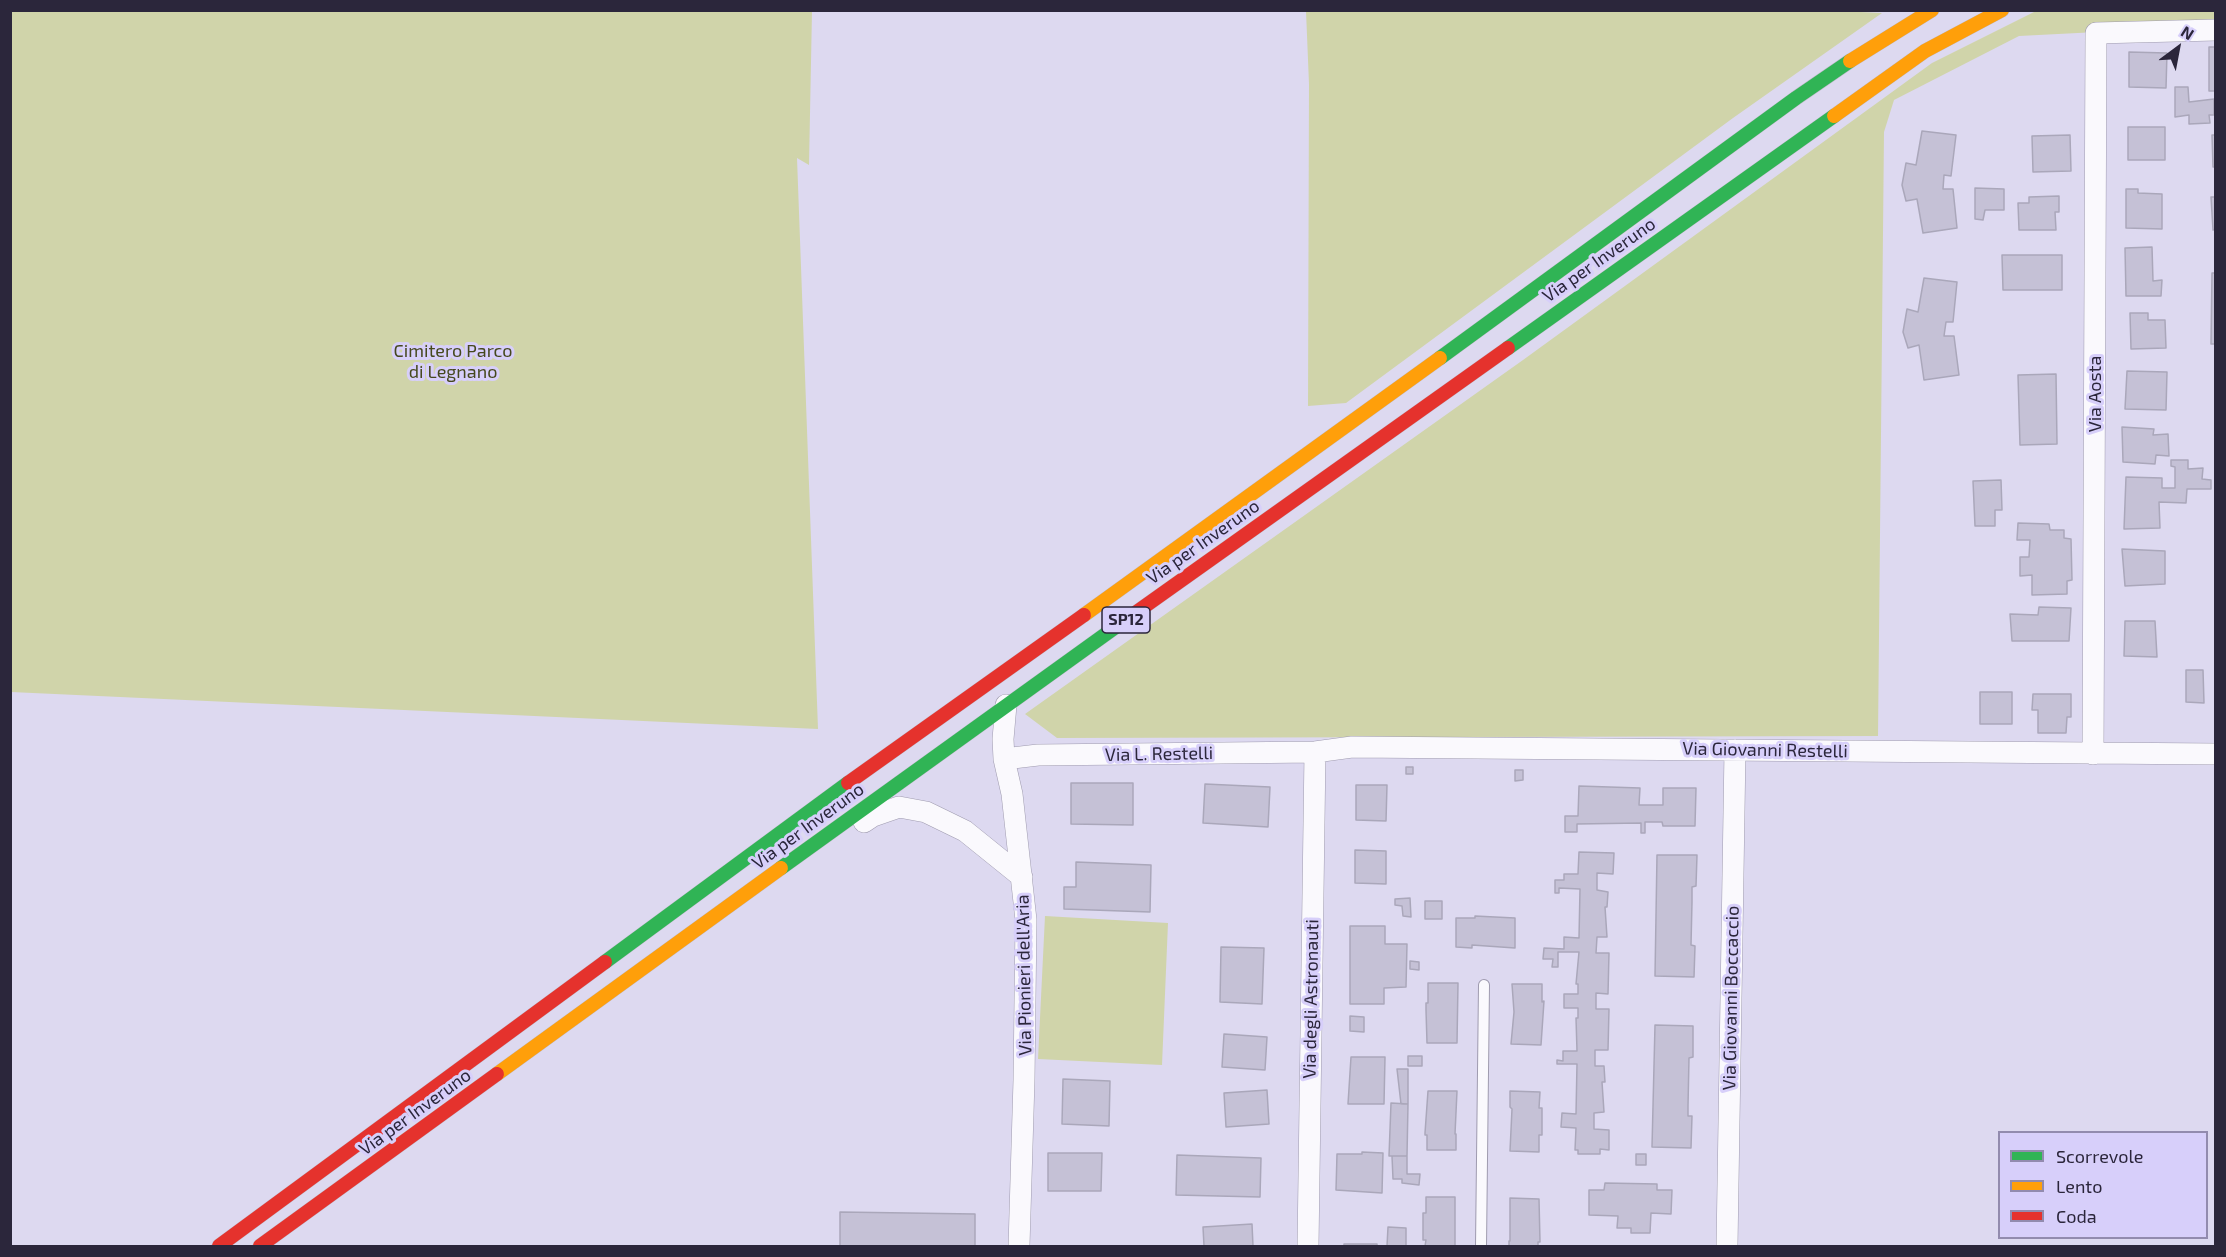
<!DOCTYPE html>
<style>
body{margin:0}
#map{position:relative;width:2226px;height:1257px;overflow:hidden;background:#ddd9f0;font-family:"Exo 2",sans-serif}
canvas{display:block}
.frame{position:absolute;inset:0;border:12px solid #2b263b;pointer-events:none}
.legend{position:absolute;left:1998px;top:1131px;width:210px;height:108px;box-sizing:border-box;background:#d7cffa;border:2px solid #928bae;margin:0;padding:8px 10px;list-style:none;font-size:18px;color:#2b263b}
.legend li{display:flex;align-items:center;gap:12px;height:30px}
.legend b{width:30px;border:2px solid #928bae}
.north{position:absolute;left:2148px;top:18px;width:60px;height:60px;-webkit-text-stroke:4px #d7cffa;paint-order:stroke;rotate:32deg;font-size:16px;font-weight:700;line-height:24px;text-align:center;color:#2b263b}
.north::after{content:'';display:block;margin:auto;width:21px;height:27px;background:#2b263b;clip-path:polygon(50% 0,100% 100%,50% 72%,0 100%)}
</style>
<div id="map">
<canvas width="2226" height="1257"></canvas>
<div class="frame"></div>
<ul class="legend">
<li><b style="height:8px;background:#30b455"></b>Scorrevole</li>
<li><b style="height:8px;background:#ff9f0a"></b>Lento</li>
<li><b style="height:8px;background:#e5322d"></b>Coda</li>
</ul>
<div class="north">N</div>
</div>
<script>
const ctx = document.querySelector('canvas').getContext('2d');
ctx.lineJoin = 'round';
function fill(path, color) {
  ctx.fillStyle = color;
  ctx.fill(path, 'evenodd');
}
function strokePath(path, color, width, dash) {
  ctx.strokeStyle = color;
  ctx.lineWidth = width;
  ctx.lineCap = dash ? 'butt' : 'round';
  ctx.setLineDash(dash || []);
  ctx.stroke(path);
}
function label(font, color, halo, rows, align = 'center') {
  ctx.font = font + ' "Exo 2",sans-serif';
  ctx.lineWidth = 6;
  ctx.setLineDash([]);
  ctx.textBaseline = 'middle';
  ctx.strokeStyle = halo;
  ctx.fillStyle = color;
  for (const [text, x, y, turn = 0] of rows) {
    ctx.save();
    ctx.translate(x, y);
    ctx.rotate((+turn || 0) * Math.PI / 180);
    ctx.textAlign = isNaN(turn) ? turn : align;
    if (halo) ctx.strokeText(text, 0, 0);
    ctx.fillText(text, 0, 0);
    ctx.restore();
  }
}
fill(new Path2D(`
 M 11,10 L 812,11 L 809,165 L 797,158 L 818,729 L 11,692 Z
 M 1819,10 L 1882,13 L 1733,118 L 1346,403 L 1308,406 L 1309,84 L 1306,11 Z
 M 2036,11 L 2215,11 L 2215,26 L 2019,36 L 1894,100 L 1884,132 L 1878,736 L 1057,738 L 1025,714 L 1523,360 L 1932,63 Z
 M 1045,916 L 1168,923 L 1162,1065 L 1038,1059 Z`), '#d0d4aa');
const building = new Path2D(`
 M 2209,47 L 2216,47 L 2216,91 L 2209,91 Z
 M 2129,52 L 2167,53 L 2166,88 L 2129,87 Z
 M 2175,87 L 2188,87 L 2189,102 L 2214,99 L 2214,115 L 2209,115 L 2210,123 L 2189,124 L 2189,115 L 2175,117 Z
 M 2128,127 L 2165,127 L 2165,160 L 2128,160 Z
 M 1922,131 L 1956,135 L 1951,176 L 1944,175 L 1943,189 L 1953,189 L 1957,228 L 1923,233 L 1917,199 L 1906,201 L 1902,185 L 1906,163 L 1916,165 Z
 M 2070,135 L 2071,171 L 2033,172 L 2032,136 Z
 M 2212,135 L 2216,135 L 2216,167 L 2213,167 Z
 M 1975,188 L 2004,189 L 2004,210 L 1985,210 L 1983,220 L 1975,219 Z
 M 2126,189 L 2138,189 L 2138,193 L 2162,194 L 2162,229 L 2126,228 Z
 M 2059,196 L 2059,212 L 2055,212 L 2056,230 L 2019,230 L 2018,203 L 2029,203 L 2029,197 Z
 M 2211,197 L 2216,197 L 2216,229 L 2213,230 Z
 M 2152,247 L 2153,281 L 2162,280 L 2161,296 L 2126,296 L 2125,248 Z
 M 2002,255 L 2062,255 L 2062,290 L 2003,290 Z
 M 2212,273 L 2216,273 L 2216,344 L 2211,344 Z
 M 1924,278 L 1957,282 L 1953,322 L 1946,322 L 1944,336 L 1954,336 L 1959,375 L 1924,380 L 1919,345 L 1908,348 L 1903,332 L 1907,309 L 1918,312 Z
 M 2130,313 L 2148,313 L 2148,320 L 2165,320 L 2166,348 L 2131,349 Z
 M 2127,371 L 2167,372 L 2166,410 L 2125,409 Z
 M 2056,374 L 2057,444 L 2020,445 L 2018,375 Z
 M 2122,427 L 2154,429 L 2153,435 L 2168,434 L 2169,456 L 2156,455 L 2155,464 L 2123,462 Z
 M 2171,460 L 2188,460 L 2188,469 L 2203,468 L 2202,479 L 2211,480 L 2211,489 L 2187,489 L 2186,503 L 2159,502 L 2160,528 L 2124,529 L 2126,477 L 2162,478 L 2162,488 L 2175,488 L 2175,467 L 2171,466 Z
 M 2001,480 L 2002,510 L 1995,510 L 1995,526 L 1975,526 L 1973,481 Z
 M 2018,523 L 2049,524 L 2050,530 L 2064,530 L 2064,538 L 2071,539 L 2072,580 L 2067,581 L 2067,594 L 2032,595 L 2032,575 L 2020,576 L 2020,557 L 2029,557 L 2030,540 L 2017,540 Z
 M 2122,549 L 2165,551 L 2165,584 L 2125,586 Z
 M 2039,607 L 2071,608 L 2069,641 L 2012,641 L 2010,614 L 2038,615 Z
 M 2125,621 L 2155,621 L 2157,657 L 2124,656 Z
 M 2186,670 L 2203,670 L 2204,703 L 2186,702 Z
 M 1980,692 L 2012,692 L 2012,724 L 1980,724 Z
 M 2033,694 L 2071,694 L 2071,717 L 2067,717 L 2066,733 L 2038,733 L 2038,710 L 2032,710 Z
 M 1406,767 L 1413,767 L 1413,774 L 1406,774 Z
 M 1515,770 L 1523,770 L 1523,780 L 1515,781 Z
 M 1071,783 L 1133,783 L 1133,825 L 1071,824 Z
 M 1205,784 L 1270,787 L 1268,827 L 1203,823 Z
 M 1356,785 L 1387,785 L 1386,821 L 1356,820 Z
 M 1579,786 L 1640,788 L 1639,805 L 1663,805 L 1663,788 L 1696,788 L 1695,826 L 1663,826 L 1662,822 L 1645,822 L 1645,833 L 1641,833 L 1641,823 L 1577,824 L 1577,832 L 1565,832 L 1565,816 L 1578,816 Z
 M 1355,850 L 1386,851 L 1386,884 L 1355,883 Z
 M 1579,852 L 1614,853 L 1613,874 L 1597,873 L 1597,890 L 1608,892 L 1607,907 L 1605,907 L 1607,937 L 1597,937 L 1596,953 L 1609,953 L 1608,994 L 1596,993 L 1596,1009 L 1609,1009 L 1608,1050 L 1595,1050 L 1595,1066 L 1604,1066 L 1605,1082 L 1602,1082 L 1604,1112 L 1594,1113 L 1594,1129 L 1609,1130 L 1609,1150 L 1600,1149 L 1600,1154 L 1578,1154 L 1578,1150 L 1575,1150 L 1576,1128 L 1561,1127 L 1562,1113 L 1576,1114 L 1577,1064 L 1557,1064 L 1557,1060 L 1563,1061 L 1563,1051 L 1577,1051 L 1576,1018 L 1578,1018 L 1578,1008 L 1564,1008 L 1564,994 L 1578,994 L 1578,984 L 1576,984 L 1579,952 L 1558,952 L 1558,967 L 1552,967 L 1553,959 L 1543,959 L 1544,948 L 1564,949 L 1564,937 L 1579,938 L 1580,889 L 1559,888 L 1559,893 L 1555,893 L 1555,880 L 1564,880 L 1564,874 L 1578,874 Z
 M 1657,855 L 1697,855 L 1696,886 L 1692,887 L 1692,902 L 1691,945 L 1695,946 L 1694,977 L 1655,976 Z
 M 1076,862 L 1151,865 L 1150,912 L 1064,909 L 1064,887 L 1076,887 Z
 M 1410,898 L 1411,917 L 1403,916 L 1402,906 L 1395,905 L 1395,899 Z
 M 1425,901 L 1442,901 L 1442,919 L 1425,919 Z
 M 1475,916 L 1515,918 L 1515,948 L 1472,945 L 1472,948 L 1456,947 L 1456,918 L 1475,918 Z
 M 1350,926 L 1385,926 L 1385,944 L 1407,944 L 1406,987 L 1384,988 L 1384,1004 L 1350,1004 Z
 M 1221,947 L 1264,948 L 1262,1004 L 1220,1002 Z
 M 1410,961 L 1419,962 L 1419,970 L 1410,969 Z
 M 1428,983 L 1458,983 L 1457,1043 L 1427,1043 L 1426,1010 L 1426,1003 L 1428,1003 Z
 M 1512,984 L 1542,984 L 1542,1002 L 1544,1001 L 1541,1045 L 1511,1044 L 1514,1012 Z
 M 1350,1016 L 1364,1017 L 1364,1032 L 1350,1031 Z
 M 1655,1025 L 1693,1026 L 1693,1057 L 1689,1058 L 1688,1106 L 1688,1116 L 1692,1116 L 1691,1148 L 1652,1147 Z
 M 1224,1034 L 1267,1037 L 1265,1070 L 1222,1067 Z
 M 1408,1056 L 1422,1056 L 1422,1066 L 1408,1066 Z
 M 1351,1057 L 1385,1057 L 1384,1104 L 1348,1104 Z
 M 1397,1069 L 1408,1069 L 1408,1104 L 1401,1104 Z
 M 1063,1079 L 1110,1081 L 1109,1126 L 1062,1124 Z
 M 1267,1090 L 1269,1124 L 1226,1127 L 1224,1093 Z
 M 1428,1091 L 1457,1091 L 1455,1134 L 1456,1134 L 1456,1150 L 1427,1150 L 1427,1135 L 1425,1135 L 1425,1133 Z
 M 1510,1091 L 1540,1092 L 1539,1108 L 1542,1108 L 1542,1135 L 1539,1135 L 1539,1152 L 1510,1151 L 1512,1109 L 1510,1107 Z
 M 1391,1103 L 1408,1104 L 1407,1156 L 1389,1156 Z
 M 1362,1152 L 1383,1153 L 1382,1193 L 1336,1190 L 1337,1154 L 1362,1154 Z
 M 1048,1153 L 1102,1153 L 1101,1191 L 1048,1191 Z
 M 1636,1154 L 1646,1154 L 1646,1165 L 1636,1165 Z
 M 1177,1155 L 1261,1158 L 1260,1197 L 1176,1195 Z
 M 1392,1156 L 1407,1156 L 1407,1174 L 1420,1174 L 1419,1185 L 1402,1183 L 1402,1179 L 1393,1179 Z
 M 1605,1183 L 1657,1184 L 1657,1190 L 1672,1190 L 1671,1214 L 1651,1213 L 1650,1233 L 1631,1233 L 1631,1228 L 1617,1228 L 1618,1216 L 1589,1215 L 1589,1190 L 1604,1190 Z
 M 1426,1197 L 1455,1197 L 1455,1246 L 1425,1246 L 1426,1240 L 1423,1240 L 1423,1213 L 1426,1213 Z
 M 1510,1198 L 1539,1199 L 1540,1242 L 1538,1242 L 1538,1246 L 1509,1246 L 1509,1241 L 1510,1241 Z
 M 840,1212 L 975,1214 L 975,1246 L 840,1246 Z
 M 1252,1224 L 1253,1246 L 1204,1246 L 1203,1227 Z
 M 1388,1227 L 1406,1228 L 1406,1246 L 1387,1246 Z
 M 1344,1244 L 1377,1244 L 1377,1246 L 1344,1246 Z`);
fill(building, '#c5c1d6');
strokePath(building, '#aaa7ba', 1.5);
const lane = new Path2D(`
 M 1481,1246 L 1484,985`);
const street = new Path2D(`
 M 1006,705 L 1003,739 L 1004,759 L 1012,794 L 1026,920 L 1024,1080 L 1019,1246
 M 2093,754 L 2096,33 L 2216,30
 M 1004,759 L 1038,755 L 1315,752 L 1352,747 L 2216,754
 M 864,822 L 873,816 L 899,807 L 926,812 L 965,831 L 1022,877
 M 1308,1246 L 1315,752
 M 1727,1246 L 1735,750`);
const fast = new Path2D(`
 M 1508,348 L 1834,116
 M 1440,358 L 1796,98 L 1850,61
 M 781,868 L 1117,626
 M 605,962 L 848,783`);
const slow = new Path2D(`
 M 1850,61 L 1932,10
 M 1834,116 L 1925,51 L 2002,10
 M 1084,615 L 1440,358
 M 497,1074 L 781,868`);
const jam = new Path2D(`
 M 1117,626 L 1508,348
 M 848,783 L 1084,615
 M 219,1246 L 605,962
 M 260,1246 L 497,1074`);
strokePath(lane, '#9f9baf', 12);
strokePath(street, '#9f9baf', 22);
strokePath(fast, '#bdbac7', 15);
strokePath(slow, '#bdbac7', 15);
strokePath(jam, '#bdbac7', 15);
strokePath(lane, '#faf9fd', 10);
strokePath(street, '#faf9fd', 21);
strokePath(fast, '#30b455', 14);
strokePath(slow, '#ff9f0a', 14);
strokePath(jam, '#e5322d', 14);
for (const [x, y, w] of [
 [1126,620,48]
]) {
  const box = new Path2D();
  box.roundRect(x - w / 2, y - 13, w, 26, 4.5);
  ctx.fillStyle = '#d7cffa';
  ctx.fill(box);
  strokePath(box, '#2b263b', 1.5);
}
label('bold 16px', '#2b263b', null, [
 ["SP12",1126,620]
]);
label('18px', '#2b263b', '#d7cffa', [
 ["Via per Inveruno",1599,260,-35],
 ["Via Aosta",2095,394,-90],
 ["Via per Inveruno",1203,542,-35],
 ["Via Giovanni Restelli",1765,750,1],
 ["Via L. Restelli",1159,754,-1],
 ["Via per Inveruno",808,826,-36],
 ["Via Pionieri dell'Aria",1024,975,-91],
 ["Via Giovanni Boccaccio",1731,998,-89],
 ["Via degli Astronauti",1311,999,-89],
 ["Via per Inveruno",415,1112,-36]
]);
label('18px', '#45481d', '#d7cffa', [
 ["Cimitero Parco",453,351],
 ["di Legnano",453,372]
]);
</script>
